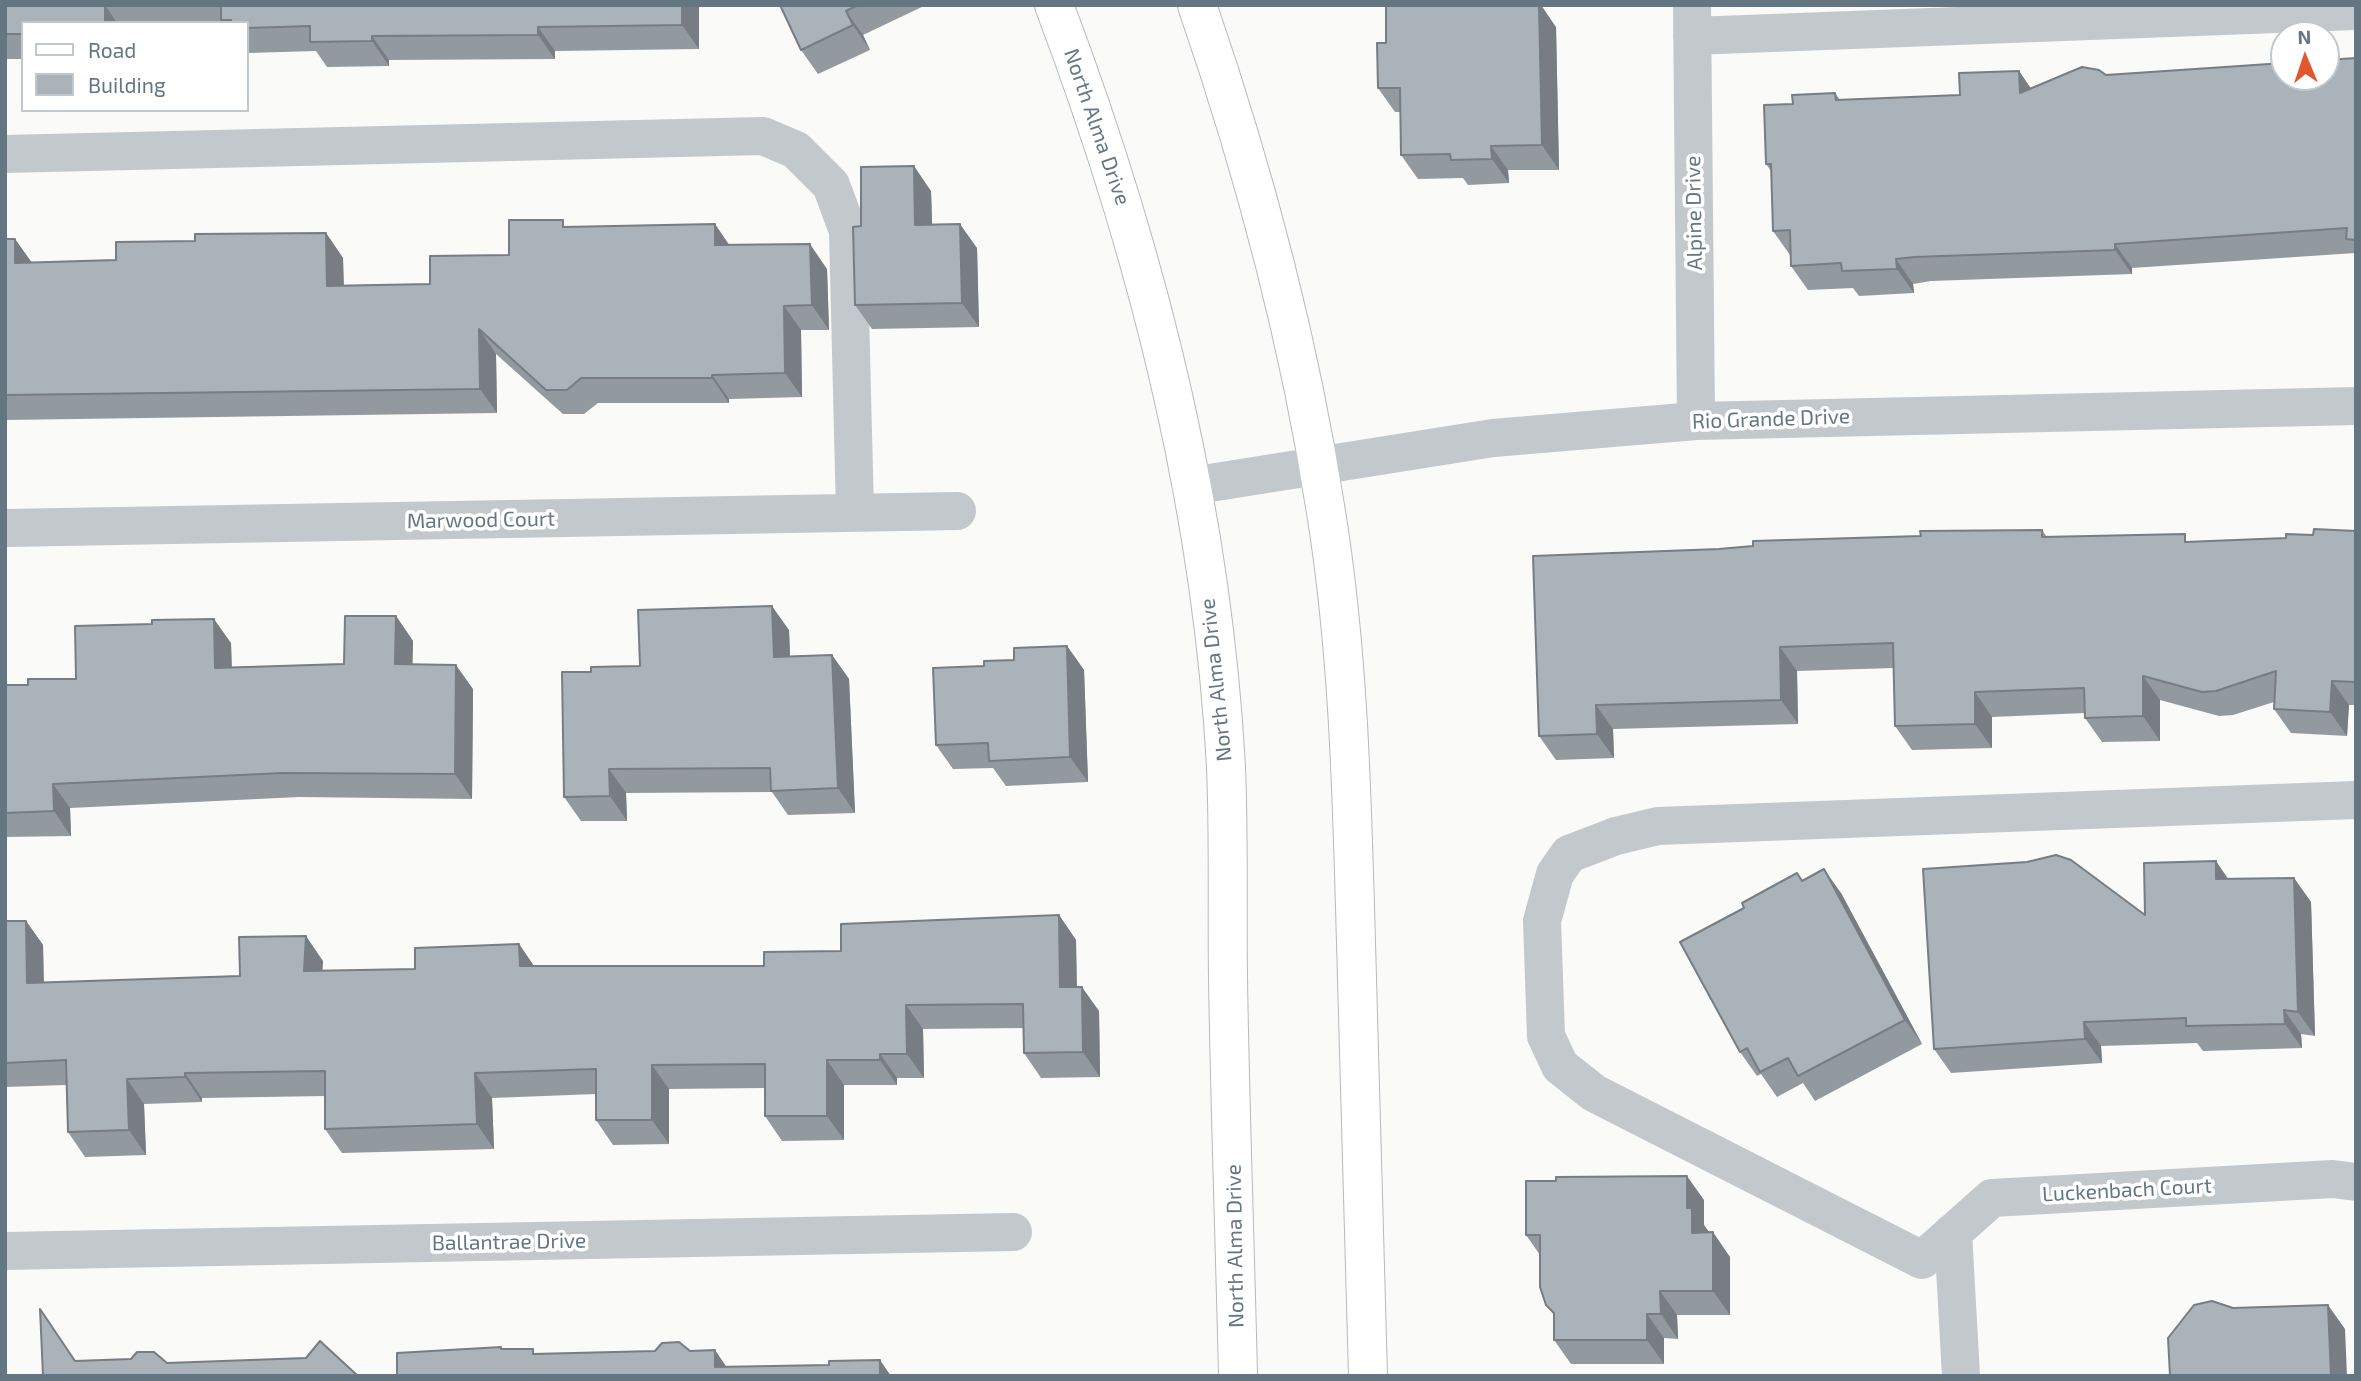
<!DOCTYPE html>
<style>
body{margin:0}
#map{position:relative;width:2361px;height:1381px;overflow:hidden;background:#fafaf8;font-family:"Exo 2",sans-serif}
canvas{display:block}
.frame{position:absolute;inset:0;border:7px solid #657683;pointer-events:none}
.legend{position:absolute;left:21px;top:21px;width:228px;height:91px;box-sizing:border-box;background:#fff;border:2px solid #c1c8cd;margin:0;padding:9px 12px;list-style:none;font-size:21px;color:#657683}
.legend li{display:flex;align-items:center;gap:14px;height:35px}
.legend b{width:35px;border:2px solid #c1c8cd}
.north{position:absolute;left:2270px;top:21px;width:70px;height:70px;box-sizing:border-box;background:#fff;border:2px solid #c1c8cd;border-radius:50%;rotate:358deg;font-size:19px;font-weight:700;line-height:28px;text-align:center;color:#657683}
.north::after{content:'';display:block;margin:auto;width:24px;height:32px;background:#e4572e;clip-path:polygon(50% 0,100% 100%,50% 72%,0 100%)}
</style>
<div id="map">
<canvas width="2361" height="1381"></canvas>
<div class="frame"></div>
<ul class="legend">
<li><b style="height:9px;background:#fff"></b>Road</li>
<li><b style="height:19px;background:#aab3b9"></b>Building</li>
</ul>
<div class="north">N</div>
</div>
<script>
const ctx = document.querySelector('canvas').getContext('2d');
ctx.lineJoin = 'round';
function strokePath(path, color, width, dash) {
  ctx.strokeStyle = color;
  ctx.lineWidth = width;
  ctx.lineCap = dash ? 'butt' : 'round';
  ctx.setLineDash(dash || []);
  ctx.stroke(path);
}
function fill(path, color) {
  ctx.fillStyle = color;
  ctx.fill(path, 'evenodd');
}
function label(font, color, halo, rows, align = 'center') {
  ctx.font = font + ' "Exo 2",sans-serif';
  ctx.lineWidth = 7;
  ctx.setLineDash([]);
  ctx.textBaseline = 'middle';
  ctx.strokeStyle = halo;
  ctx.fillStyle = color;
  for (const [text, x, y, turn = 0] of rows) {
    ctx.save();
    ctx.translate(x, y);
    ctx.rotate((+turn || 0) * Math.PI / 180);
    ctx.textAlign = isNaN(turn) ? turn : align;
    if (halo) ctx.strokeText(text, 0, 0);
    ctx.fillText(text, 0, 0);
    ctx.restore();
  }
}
const major = new Path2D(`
 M 1054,5 C 1146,248 1212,507 1226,767 C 1229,837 1227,907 1228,977 C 1230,1110 1235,1243 1238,1376
 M 1197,5 C 1254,170 1299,339 1326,512 C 1349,654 1352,799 1356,943 C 1360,1087 1364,1232 1368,1376`);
strokePath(major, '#b5babe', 40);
strokePath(new Path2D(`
 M 1692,5 L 1696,421
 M 1692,36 L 2356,11
 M 5,154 L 763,136 L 796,150 L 831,185 L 848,231 L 855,513
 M 1191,486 L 1493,438 L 1696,421 L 2356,406
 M 5,528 L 957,511
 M 2356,800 L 1658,826 L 1616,836 L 1569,854 L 1555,874 L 1542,921 L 1546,1036 L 1560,1066 L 1594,1093 L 1922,1260 L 1992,1198 L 2333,1179 L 2356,1182
 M 1953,1232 L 1961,1376
 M 5,1251 L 1013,1232`), '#c3c8cc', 38);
strokePath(major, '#fff', 38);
fill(new Path2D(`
 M 5,5 L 699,5 L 699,49 L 555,51 L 555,59 L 389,60 L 389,66 L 327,67 L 316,51 L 248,53 L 247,51 L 247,23 L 23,23 L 23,59 L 5,59 Z
 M 780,5 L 926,5 L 863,35 L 870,50 L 818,74 L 801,50 Z
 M 1556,27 L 1559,170 L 1508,170 L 1509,183 L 1468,185 L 1463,178 L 1418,179 L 1401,155 L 1400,112 L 1395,112 L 1378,88 L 1386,43 Z
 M 2356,58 L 2356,254 L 2355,253 L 2132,268 L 2132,274 L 1931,281 L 1913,284 L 1914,293 L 1859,296 L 1853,288 L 1808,290 L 1791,266 L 1790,255 L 1773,231 L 1771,171 L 1766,164 L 1835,93 L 1840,100 L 1960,95 L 2019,71 L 2031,89 L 2106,75 Z
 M 931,191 L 932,225 L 977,248 L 979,327 L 872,329 L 855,305 L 861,226 Z
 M 568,227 L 729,245 L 827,269 L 829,330 L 801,330 L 802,397 L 729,399 L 729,403 L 598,403 L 584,414 L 563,414 L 496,354 L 497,413 L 5,420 L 5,239 L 15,239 L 32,263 L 116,260 L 195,241 L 326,233 L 343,258 L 344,285 L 430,284 L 509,255 Z
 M 2042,530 L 2047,537 L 2191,542 L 2286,538 L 2313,535 L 2356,531 L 2356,705 L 2349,705 L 2347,736 L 2291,733 L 2274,709 L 2274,702 L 2233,715 L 2219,716 L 2160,700 L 2160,741 L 2102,742 L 2085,718 L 2085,713 L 1992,717 L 1992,748 L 1912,750 L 1895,726 L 1893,668 L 1797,671 L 1798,724 L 1613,729 L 1614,758 L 1556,760 L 1539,736 L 1719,549 L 1921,536 Z
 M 396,616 L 413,641 L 412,665 L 473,689 L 472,799 L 299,797 L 70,808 L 71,836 L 5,837 L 5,685 L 28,685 L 76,679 L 231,643 L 232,667 L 344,664 Z
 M 789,630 L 790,656 L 832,655 L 849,679 L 855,813 L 788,815 L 772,792 L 626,793 L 627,821 L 581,821 L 564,797 L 591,672 L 640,666 Z
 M 1067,646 L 1084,670 L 1088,782 L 1006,786 L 993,768 L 953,769 L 936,745 L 984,666 L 1014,660 Z
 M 1797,873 L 1803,881 L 1841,893 L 1922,1044 L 1815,1101 L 1803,1083 L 1777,1097 L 1761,1074 L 1757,1076 L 1740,1052 L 1744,908 Z
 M 2294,878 L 2311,902 L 2315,1036 L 2301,1034 L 2302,1048 L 2203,1051 L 2197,1043 L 2101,1046 L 2102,1063 L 1951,1073 L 1934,1049 L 2145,915 L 2228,879 Z
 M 1059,915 L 1076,940 L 1077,987 L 1099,1011 L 1100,1077 L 1041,1078 L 1024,1053 L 1024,1028 L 923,1029 L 924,1078 L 897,1078 L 897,1085 L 844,1085 L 844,1140 L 782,1141 L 765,1116 L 765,1088 L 669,1089 L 669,1144 L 613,1145 L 596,1120 L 596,1094 L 492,1098 L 494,1149 L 342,1153 L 325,1129 L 325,1096 L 202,1098 L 202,1102 L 144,1104 L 146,1155 L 85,1157 L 68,1132 L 66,1085 L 5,1087 L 5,921 L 26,921 L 43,945 L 44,983 L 240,976 L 323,961 L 322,971 L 415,969 L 519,944 L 534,966 L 764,966 L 841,951 Z
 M 1704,1200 L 1704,1225 L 1709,1233 L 1730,1257 L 1730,1315 L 1677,1315 L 1678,1339 L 1664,1338 L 1664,1364 L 1571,1364 L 1554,1340 L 1554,1315 L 1546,1305 L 1540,1255 L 1526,1235 Z`), '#929a9f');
fill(new Path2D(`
 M 105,5 L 117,23 L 105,23 Z
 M 682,5 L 699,5 L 699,49 L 682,25 Z
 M 1539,5 L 1541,5 L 1556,27 L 1559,170 L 1542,145 Z
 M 846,11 L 863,35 L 870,50 L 853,25 Z
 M 538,27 L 555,51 L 555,59 L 538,35 Z
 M 372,36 L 389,60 L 389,66 L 372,41 Z
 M 2019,71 L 2036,96 L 2020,93 Z
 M 1491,146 L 1508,170 L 1509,183 L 1492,159 Z
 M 914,166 L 931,191 L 933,250 L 915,225 Z
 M 715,224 L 732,249 L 715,245 Z
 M 960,224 L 977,248 L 979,327 L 962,303 Z
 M 326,233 L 343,258 L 344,310 L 327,286 Z
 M 15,239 L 32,263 L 15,263 Z
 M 810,244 L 827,269 L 829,330 L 812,305 Z
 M 2115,244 L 2132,268 L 2132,274 L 2115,250 Z
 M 1896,259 L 1913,284 L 1914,293 L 1897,269 Z
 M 784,306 L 801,330 L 802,397 L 785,373 Z
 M 479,329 L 496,354 L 497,413 L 480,389 Z
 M 712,375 L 729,399 L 729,403 L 712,378 Z
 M 772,606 L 789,630 L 791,681 L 774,657 Z
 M 396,616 L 413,641 L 412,689 L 395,664 Z
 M 214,619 L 231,643 L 232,692 L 215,668 Z
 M 1067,646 L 1084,670 L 1088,782 L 1070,757 Z
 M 1780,647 L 1797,671 L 1798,724 L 1781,700 Z
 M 832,655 L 849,679 L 855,813 L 838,788 Z
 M 456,665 L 473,689 L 472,799 L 455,774 Z
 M 2143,676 L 2160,700 L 2160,741 L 2143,716 Z
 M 2332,681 L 2349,705 L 2347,736 L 2330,712 Z
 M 1975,692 L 1992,717 L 1992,748 L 1975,724 Z
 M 1596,705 L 1613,729 L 1614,758 L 1597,734 Z
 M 609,769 L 626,793 L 627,821 L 610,796 Z
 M 53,784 L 70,808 L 71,836 L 54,811 Z
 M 2216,861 L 2233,886 L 2216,879 Z
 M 1824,869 L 1841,893 L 1922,1044 L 1905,1020 Z
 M 2294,878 L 2311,902 L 2315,1036 L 2298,1012 Z
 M 1059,915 L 1076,940 L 1077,1012 L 1060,987 Z
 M 26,921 L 43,945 L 44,1008 L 27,983 Z
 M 306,936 L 323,961 L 321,995 L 304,971 Z
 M 519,944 L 536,969 L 520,966 Z
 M 1082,987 L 1099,1011 L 1100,1077 L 1083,1052 Z
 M 906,1005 L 923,1029 L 924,1078 L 907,1054 Z
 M 2284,1010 L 2301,1034 L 2302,1048 L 2285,1024 Z
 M 2084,1022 L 2101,1046 L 2102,1063 L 2085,1039 Z
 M 880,1054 L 897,1078 L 897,1085 L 880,1060 Z
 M 827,1060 L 844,1085 L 844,1140 L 827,1116 Z
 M 652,1065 L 669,1089 L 669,1144 L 652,1120 Z
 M 185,1073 L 202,1098 L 202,1102 L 185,1077 Z
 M 475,1073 L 492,1098 L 494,1149 L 477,1124 Z
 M 127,1079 L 144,1104 L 146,1155 L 129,1130 Z
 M 1687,1176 L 1704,1200 L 1704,1225 L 1709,1232 L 1709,1258 L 1692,1233 L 1687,1208 Z
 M 1713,1232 L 1730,1257 L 1730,1315 L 1713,1291 Z
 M 1660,1291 L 1677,1315 L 1678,1339 L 1661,1314 Z
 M 2328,1305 L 2345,1329 L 2347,1376 L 2331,1376 Z
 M 1647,1314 L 1664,1338 L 1664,1364 L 1647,1340 Z
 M 715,1350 L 732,1375 L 715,1367 Z
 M 880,1360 L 891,1376 L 880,1376 Z`), '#777d82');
const building = new Path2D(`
 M 5,5 L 105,5 L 105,23 L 23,23 L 23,34 L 5,34 Z
 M 221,5 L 682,5 L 682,25 L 538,27 L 538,35 L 372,36 L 372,41 L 310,42 L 310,26 L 247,28 L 247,23 L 231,23 L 231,20 L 221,20 Z
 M 780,5 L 858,5 L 846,11 L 853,25 L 801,50 Z
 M 1386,5 L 1539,5 L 1542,145 L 1491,146 L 1492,159 L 1451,160 L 1450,154 L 1401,155 L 1400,88 L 1378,88 L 1377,43 L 1386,43 Z
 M 2356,58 L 2356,240 L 2346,239 L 2347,228 L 2115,244 L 2115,250 L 1914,257 L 1896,259 L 1897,269 L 1842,271 L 1841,263 L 1791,266 L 1790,230 L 1773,231 L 1771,164 L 1766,164 L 1764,105 L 1793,104 L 1792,95 L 1835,93 L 1836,100 L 1960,95 L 1959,73 L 2019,71 L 2020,93 L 2082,67 L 2099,70 L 2106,75 L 2284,63 L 2284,77 L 2326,77 L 2326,60 Z
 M 914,166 L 915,225 L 960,224 L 962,303 L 855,305 L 853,227 L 861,226 L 861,167 Z
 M 509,220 L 563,220 L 563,227 L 715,224 L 715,245 L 810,244 L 812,305 L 784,306 L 785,373 L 712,375 L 712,378 L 581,378 L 567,390 L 546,390 L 479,329 L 480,389 L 5,395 L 5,239 L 15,239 L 15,263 L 116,260 L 116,242 L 195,241 L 195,234 L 326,233 L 327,286 L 430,284 L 430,256 L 509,255 Z
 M 2314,529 L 2356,531 L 2356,682 L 2332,681 L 2330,712 L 2274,709 L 2276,671 L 2216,691 L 2202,692 L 2143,676 L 2143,716 L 2085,718 L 2084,688 L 1975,692 L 1975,724 L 1895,726 L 1893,643 L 1780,647 L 1781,700 L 1596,705 L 1597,734 L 1539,736 L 1533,556 L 1719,549 L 1753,546 L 1753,541 L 1921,536 L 1920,531 L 2042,530 L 2042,537 L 2185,534 L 2185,542 L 2286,538 L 2286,534 L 2313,535 Z
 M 772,606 L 774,657 L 832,655 L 838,788 L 771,791 L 770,768 L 609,769 L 610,796 L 564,797 L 562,672 L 591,672 L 591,667 L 640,666 L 638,610 Z
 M 345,616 L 396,616 L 395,664 L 456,665 L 455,774 L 282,773 L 53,784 L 54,811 L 5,813 L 5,685 L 28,685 L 28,679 L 76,679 L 75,626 L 152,624 L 152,620 L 214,619 L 215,668 L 344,664 Z
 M 1067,646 L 1070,757 L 989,761 L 988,743 L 936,745 L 933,668 L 984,666 L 984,661 L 1014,660 L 1014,648 Z
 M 2056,855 L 2071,860 L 2145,915 L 2144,863 L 2216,861 L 2216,879 L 2294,878 L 2298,1012 L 2284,1010 L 2285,1024 L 2186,1026 L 2186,1018 L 2084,1022 L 2085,1039 L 1934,1049 L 1923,869 L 2027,862 Z
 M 1824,869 L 1905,1020 L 1798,1076 L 1788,1058 L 1760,1072 L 1747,1048 L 1740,1052 L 1680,942 L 1744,908 L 1742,903 L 1797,873 L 1802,881 Z
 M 1059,915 L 1060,987 L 1082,987 L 1083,1052 L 1024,1053 L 1023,1004 L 906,1005 L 907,1054 L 880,1054 L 880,1060 L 827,1060 L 827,1116 L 765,1116 L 765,1064 L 652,1065 L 652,1120 L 596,1120 L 596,1069 L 475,1073 L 477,1124 L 325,1129 L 325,1071 L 185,1073 L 185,1077 L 127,1079 L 129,1130 L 68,1132 L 66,1060 L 5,1063 L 5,921 L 26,921 L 27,983 L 240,976 L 239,937 L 306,936 L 304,971 L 415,969 L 415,948 L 519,944 L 520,966 L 764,966 L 764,952 L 841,951 L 841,924 Z
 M 1687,1176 L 1687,1208 L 1692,1208 L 1692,1233 L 1713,1232 L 1713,1291 L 1660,1291 L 1661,1314 L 1647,1314 L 1647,1340 L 1554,1340 L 1554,1313 L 1546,1305 L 1540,1287 L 1540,1235 L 1526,1235 L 1526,1181 L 1556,1181 L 1556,1177 Z
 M 2212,1301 L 2233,1308 L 2328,1305 L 2331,1376 L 2170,1376 L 2168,1338 L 2194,1305 Z
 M 40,1309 L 75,1361 L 131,1359 L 137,1352 L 154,1352 L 167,1363 L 306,1358 L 320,1341 L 358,1376 L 43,1376 Z
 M 679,1342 L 690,1351 L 715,1350 L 715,1367 L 829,1365 L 829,1361 L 880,1360 L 880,1376 L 397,1376 L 397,1353 L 501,1347 L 501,1349 L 533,1349 L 533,1354 L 655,1351 L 662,1343 Z`);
fill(building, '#aab3b9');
strokePath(building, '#777d82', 2);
label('21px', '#657683', '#fff', [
 ["North Alma Drive",1097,127,71],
 ["Alpine Drive",1694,213,-91],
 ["Rio Grande Drive",1771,419,-2],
 ["Marwood Court",481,520,-1],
 ["North Alma Drive",1216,680,-96],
 ["Luckenbach Court",2127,1190,-3],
 ["Ballantrae Drive",509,1242,-1],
 ["North Alma Drive",1235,1246,-91]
]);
</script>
